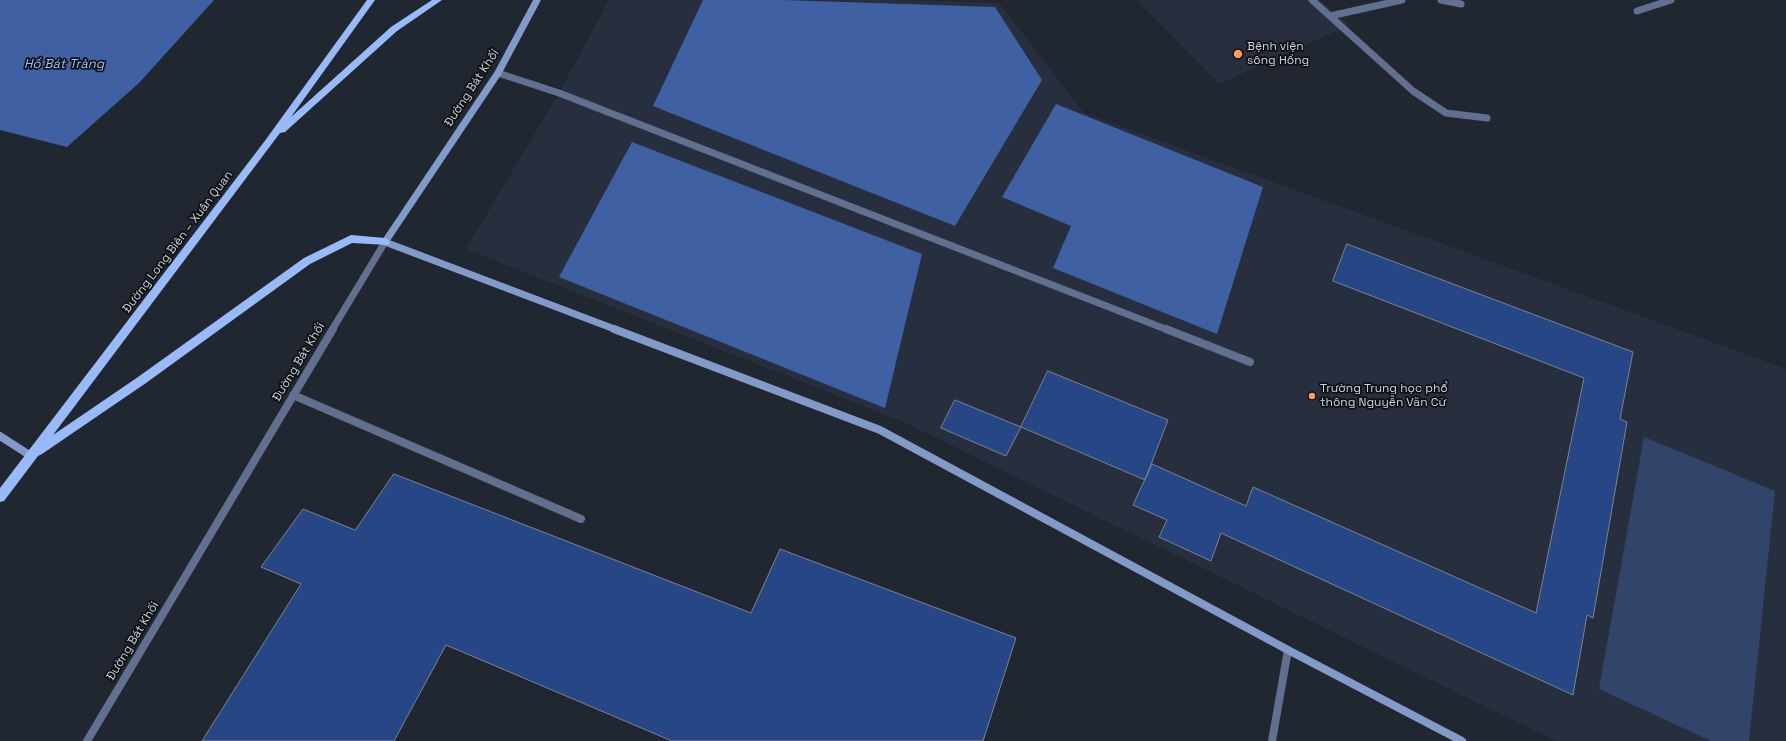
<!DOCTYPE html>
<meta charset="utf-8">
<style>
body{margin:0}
canvas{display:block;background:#212731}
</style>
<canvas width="1786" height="741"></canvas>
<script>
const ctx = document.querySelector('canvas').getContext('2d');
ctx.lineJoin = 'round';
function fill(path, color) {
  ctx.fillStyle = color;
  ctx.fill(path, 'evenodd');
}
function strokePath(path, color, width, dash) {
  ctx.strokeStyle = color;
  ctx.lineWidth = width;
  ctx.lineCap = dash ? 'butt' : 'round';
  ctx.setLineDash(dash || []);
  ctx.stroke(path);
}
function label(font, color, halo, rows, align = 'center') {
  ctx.font = font + ' "Space Grotesk",sans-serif';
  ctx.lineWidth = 3.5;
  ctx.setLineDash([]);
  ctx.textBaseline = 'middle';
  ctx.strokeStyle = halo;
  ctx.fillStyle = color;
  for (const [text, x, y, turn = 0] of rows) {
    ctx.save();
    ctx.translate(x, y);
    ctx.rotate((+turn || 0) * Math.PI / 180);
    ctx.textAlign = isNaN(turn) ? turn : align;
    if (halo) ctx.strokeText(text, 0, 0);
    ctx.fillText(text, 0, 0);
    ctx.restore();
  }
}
fill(new Path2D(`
 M 609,0 L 898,0 L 999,3 L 1084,113 L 1786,369 L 1786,741 L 1556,741 L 906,423 L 466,249 L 559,93 Z
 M 1137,0 L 1319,0 L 1350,25 L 1219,84 Z`), '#272f3f');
fill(new Path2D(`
 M 1644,437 L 1775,491 L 1749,741 L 1711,741 L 1599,689 Z`), '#31446a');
fill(new Path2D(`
 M 0,0 L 214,0 L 139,83 L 67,147 L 0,130 Z
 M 703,0 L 782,0 L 995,7 L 1042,80 L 955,226 L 653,106 Z
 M 1056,104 L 1263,187 L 1217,334 L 1053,268 L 1071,226 L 1002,197 Z
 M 632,142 L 922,254 L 885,408 L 559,277 Z`), '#3f60a2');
const building = new Path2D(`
 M 1347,244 L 1633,352 L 1620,419 L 1627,422 L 1593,618 L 1587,615 L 1573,695 L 1221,533 L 1211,561 L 1159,537 L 1167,520 L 1133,505 L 1152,464 L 1246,506 L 1253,487 L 1536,613 L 1584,378 L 1333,281 Z
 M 1048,371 L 1168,420 L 1145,480 L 1021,427 Z
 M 955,400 L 1021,427 L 1006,456 L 941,428 Z
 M 394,474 L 751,613 L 780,549 L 1016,638 L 983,741 L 672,741 L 446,645 L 394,741 L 202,741 L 301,584 L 261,567 L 303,509 L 355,530 Z`);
fill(building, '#274686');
strokePath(building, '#7c838f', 1);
strokePath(new Path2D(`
 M 1312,0 L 1413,91 L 1446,113 L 1487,118
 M 1441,0 L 1461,4
 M 1330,16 L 1402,0
 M 498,73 L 559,93 L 1168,330`), '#60708e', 7);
strokePath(new Path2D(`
 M 1166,329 L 1250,362`), '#60708e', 8);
strokePath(new Path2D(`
 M 1637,11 L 1671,0
 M 332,330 L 385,242`), '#60708e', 7);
strokePath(new Path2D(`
 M 293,395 L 581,519
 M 87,741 L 333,329
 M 1272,741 L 1288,650`), '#60708e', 8);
strokePath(new Path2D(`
 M 537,0 L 498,73 L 385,242 L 617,330`), '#819aca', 7);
strokePath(new Path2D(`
 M 614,329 L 880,430 L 1288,650 L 1462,741
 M 0,436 L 31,456`), '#819aca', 8);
fill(new Path2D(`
 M 367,0 L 375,0 L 291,117 L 391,27 L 432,0 L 442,0 L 397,31 L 285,132 L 280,133 L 53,435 L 138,377 L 304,258 L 351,235 L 385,238 L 388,239 L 390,242 L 388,245 L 352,243 L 310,264 L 146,383 L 42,454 L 38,456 L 4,501 L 0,502 L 0,488 L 264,142 Z`), '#99baf8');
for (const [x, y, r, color] of [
 [1238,54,5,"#fe9b59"],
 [1312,396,4,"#fe9b59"]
]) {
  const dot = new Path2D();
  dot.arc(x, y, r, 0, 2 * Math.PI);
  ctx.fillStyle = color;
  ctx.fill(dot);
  strokePath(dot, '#0d1014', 1.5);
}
label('12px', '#ced2d9', '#0d1014', [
 ["Bệnh viện",1247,47],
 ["sông Hồng",1247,61],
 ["Trường Trung học phổ",1320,389],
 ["thông Nguyễn Văn Cừ",1320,403]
], 'left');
label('12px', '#ced2d9', '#0d1014', [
 ["Đường Bát Khối",472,88,-57],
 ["Đường Long Biên – Xuân Quan",178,242,-53],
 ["Đường Bát Khối",299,362,-59],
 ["Đường Bát Khối",133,641,-59]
]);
label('italic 13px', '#a1bef6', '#0d1014', [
 ["Hồ Bát Tràng",64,64]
]);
</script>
